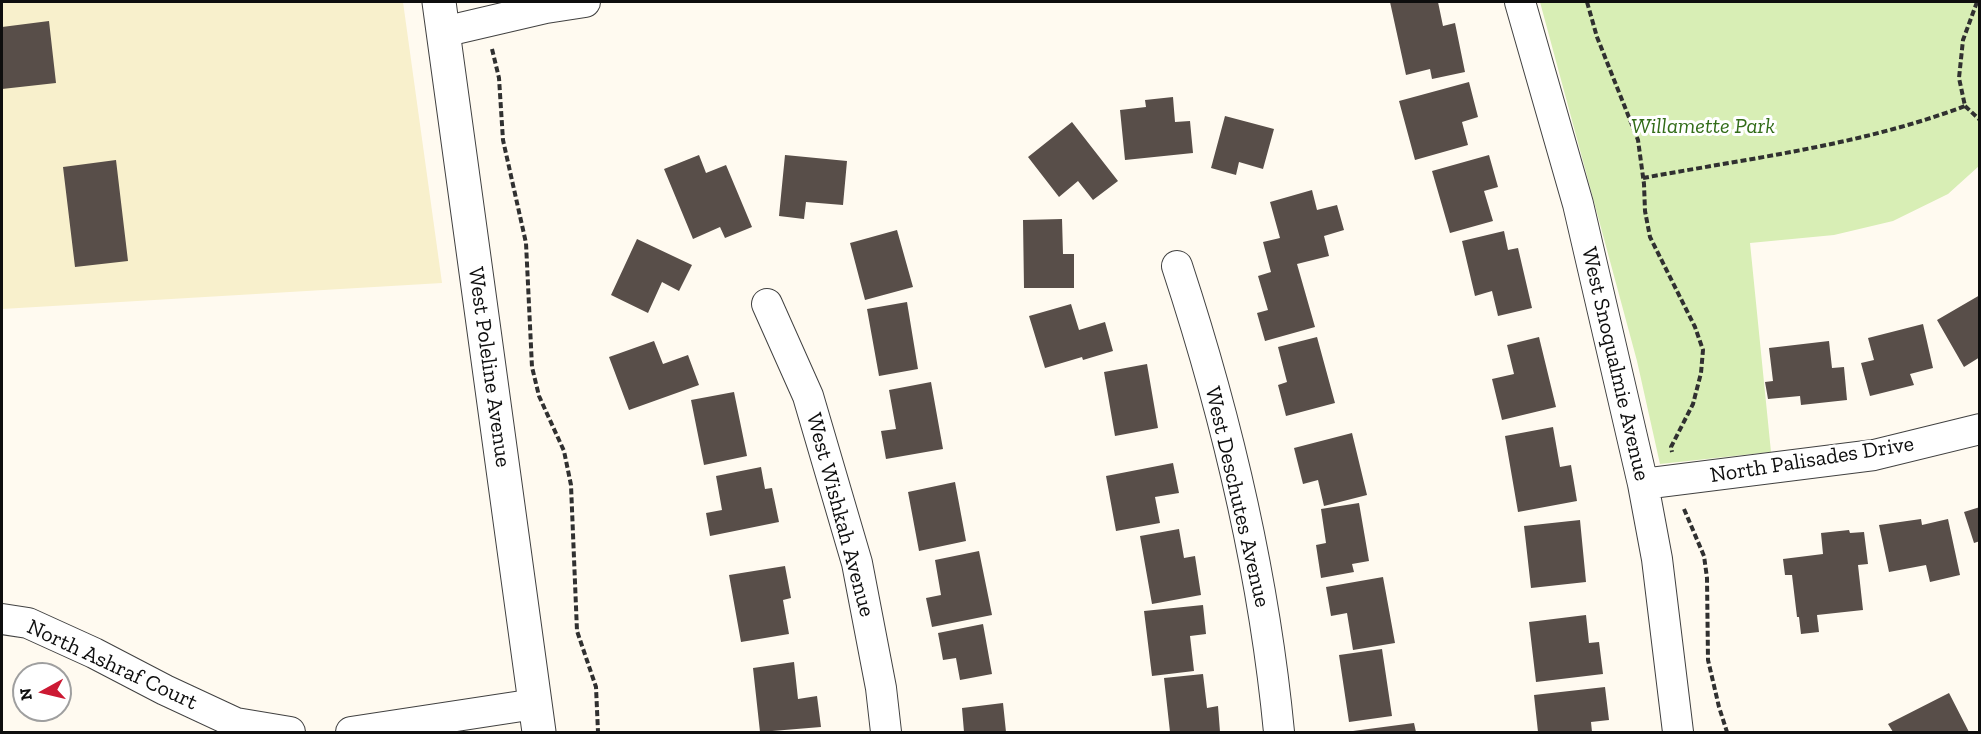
<!DOCTYPE html>
<style>
body{margin:0}
#map{position:relative;width:1981px;height:734px;overflow:hidden;background:#fffaf0;font-family:"Zilla Slab",serif}
canvas{display:block}
.frame{position:absolute;inset:0;border:3px solid #0e0e0e;pointer-events:none}
.north{position:absolute;left:12px;top:662px;width:60px;height:60px;box-sizing:border-box;background:#fff;border:2px solid #9f9f9f;border-radius:50%;rotate:262deg;font-size:16px;font-weight:700;line-height:24px;text-align:center;color:#0e0e0e}
.north::after{content:'';display:block;margin:auto;width:21px;height:27px;background:#cc1933;clip-path:polygon(50% 0,100% 100%,50% 72%,0 100%)}
</style>
<div id="map">
<canvas width="1981" height="734"></canvas>
<div class="frame"></div>
<div class="north">N</div>
</div>
<script>
const ctx = document.querySelector('canvas').getContext('2d');
ctx.lineJoin = 'round';
function fill(path, color) {
  ctx.fillStyle = color;
  ctx.fill(path, 'evenodd');
}
function strokePath(path, color, width, dash) {
  ctx.strokeStyle = color;
  ctx.lineWidth = width;
  ctx.lineCap = dash ? 'butt' : 'round';
  ctx.setLineDash(dash || []);
  ctx.stroke(path);
}
function label(font, color, halo, rows, align = 'center') {
  ctx.font = font + ' "Zilla Slab",serif';
  ctx.lineWidth = 6;
  ctx.setLineDash([]);
  ctx.textBaseline = 'middle';
  ctx.strokeStyle = halo;
  ctx.fillStyle = color;
  for (const [text, x, y, turn = 0] of rows) {
    ctx.save();
    ctx.translate(x, y);
    ctx.rotate((+turn || 0) * Math.PI / 180);
    ctx.textAlign = isNaN(turn) ? turn : align;
    if (halo) ctx.strokeText(text, 0, 0);
    ctx.fillText(text, 0, 0);
    ctx.restore();
  }
}
fill(new Path2D(`
 M 14,2 L 403,2 L 442,283 L 2,309 L 2,3 Z`), '#f8f0cc');
fill(new Path2D(`
 M 1540,2 L 1979,2 L 1979,166 L 1948,194 L 1893,221 L 1834,235 L 1750,243 L 1771,452 L 1660,464 L 1637,361 Z`), '#d8eeb5');
fill(new Path2D(`
 M 1390,2 L 1438,2 L 1443,26 L 1455,23 L 1465,72 L 1432,79 L 1430,69 L 1406,75 Z
 M 49,21 L 56,83 L 2,89 L 2,27 Z
 M 1469,82 L 1478,117 L 1462,122 L 1468,145 L 1415,160 L 1399,101 Z
 M 1173,97 L 1175,122 L 1190,121 L 1193,153 L 1125,160 L 1120,110 L 1146,107 L 1145,100 Z
 M 1225,116 L 1274,129 L 1263,169 L 1239,162 L 1236,175 L 1211,168 Z
 M 1072,122 L 1118,181 L 1093,200 L 1078,181 L 1059,197 L 1028,157 Z
 M 699,155 L 706,173 L 726,165 L 752,227 L 725,238 L 720,227 L 693,239 L 664,169 Z
 M 785,155 L 847,161 L 843,205 L 806,202 L 804,219 L 779,216 Z
 M 1489,155 L 1498,187 L 1484,191 L 1493,221 L 1450,233 L 1432,171 Z
 M 116,160 L 128,261 L 75,267 L 63,167 Z
 M 1312,190 L 1317,210 L 1337,205 L 1344,230 L 1324,236 L 1329,256 L 1297,264 L 1315,327 L 1265,341 L 1257,313 L 1268,310 L 1258,276 L 1271,272 L 1263,242 L 1280,238 L 1270,202 Z
 M 1062,219 L 1063,254 L 1074,254 L 1074,288 L 1024,288 L 1023,220 Z
 M 897,230 L 913,287 L 865,300 L 850,243 Z
 M 1504,231 L 1508,250 L 1518,248 L 1532,308 L 1498,316 L 1492,291 L 1475,296 L 1462,241 Z
 M 637,239 L 692,265 L 679,291 L 662,282 L 648,313 L 611,295 Z
 M 1980,295 L 1980,357 L 1964,367 L 1937,320 Z
 M 907,302 L 918,369 L 879,376 L 867,309 Z
 M 1071,304 L 1079,330 L 1105,322 L 1113,351 L 1083,360 L 1082,357 L 1045,368 L 1029,316 Z
 M 1923,324 L 1933,368 L 1910,374 L 1914,385 L 1870,396 L 1861,363 L 1874,360 L 1868,338 Z
 M 1317,337 L 1335,403 L 1286,416 L 1278,385 L 1287,382 L 1278,347 Z
 M 1539,337 L 1556,407 L 1502,420 L 1492,379 L 1514,374 L 1507,345 Z
 M 654,341 L 663,364 L 688,355 L 699,385 L 629,410 L 609,357 Z
 M 1829,341 L 1832,368 L 1844,367 L 1847,400 L 1801,405 L 1800,396 L 1768,399 L 1765,382 L 1773,381 L 1769,348 Z
 M 1147,364 L 1158,428 L 1115,436 L 1104,372 Z
 M 931,382 L 943,449 L 886,459 L 881,431 L 896,429 L 889,390 Z
 M 734,392 L 747,456 L 704,465 L 691,400 Z
 M 1553,427 L 1560,467 L 1571,465 L 1577,501 L 1518,512 L 1505,436 Z
 M 1352,433 L 1367,495 L 1324,506 L 1318,480 L 1303,484 L 1294,448 Z
 M 1173,463 L 1179,493 L 1155,497 L 1160,523 L 1116,531 L 1106,476 Z
 M 761,467 L 765,489 L 772,488 L 779,522 L 710,536 L 706,513 L 722,510 L 716,476 Z
 M 955,482 L 966,541 L 919,551 L 908,492 Z
 M 1359,503 L 1369,561 L 1352,564 L 1354,572 L 1321,578 L 1316,545 L 1326,543 L 1321,509 Z
 M 1980,507 L 1980,541 L 1974,543 L 1964,512 Z
 M 1921,519 L 1922,525 L 1948,519 L 1960,575 L 1930,582 L 1926,565 L 1889,572 L 1879,525 Z
 M 1580,520 L 1586,582 L 1531,588 L 1524,526 Z
 M 1179,529 L 1184,558 L 1195,556 L 1201,595 L 1152,604 L 1140,536 Z
 M 1849,530 L 1850,533 L 1864,532 L 1868,564 L 1858,565 L 1863,610 L 1817,615 L 1819,632 L 1801,634 L 1799,617 L 1797,617 L 1792,575 L 1785,575 L 1783,559 L 1823,554 L 1821,533 Z
 M 979,551 L 992,615 L 932,627 L 926,598 L 941,595 L 935,560 Z
 M 785,566 L 791,598 L 783,600 L 789,634 L 741,642 L 729,575 Z
 M 1383,577 L 1395,643 L 1353,650 L 1347,613 L 1331,616 L 1326,587 Z
 M 1203,605 L 1206,634 L 1190,636 L 1194,671 L 1152,676 L 1144,611 Z
 M 1586,615 L 1589,643 L 1599,642 L 1603,674 L 1536,682 L 1529,622 Z
 M 983,624 L 992,674 L 960,680 L 956,658 L 943,660 L 938,633 Z
 M 1382,649 L 1392,716 L 1349,722 L 1339,655 Z
 M 794,662 L 798,699 L 817,696 L 821,727 L 760,732 L 753,668 Z
 M 1203,674 L 1207,708 L 1218,706 L 1220,732 L 1170,732 L 1164,678 Z
 M 1605,687 L 1609,720 L 1591,722 L 1592,732 L 1538,732 L 1534,695 Z
 M 1949,693 L 1969,732 L 1893,732 L 1888,724 Z
 M 1003,703 L 1006,732 L 964,732 L 962,708 Z
 M 1414,723 L 1416,732 L 1353,732 L 1353,731 Z`), '#584e49');
const minor = new Path2D(`
 M 1520,2 L 1578,204 L 1643,484 L 1657,559 L 1678,732
 M 443,32 L 546,8 L 585,2
 M 1177,266 C 1226,415 1264,576 1279,732
 M 767,304 L 808,396 L 857,563 L 881,688 L 886,732
 M 1643,484 L 1874,455 L 1980,429
 M 2,619 L 28,623 L 94,653 L 165,690 L 236,723 L 290,732
 M 351,732 L 535,704`);
const tertiary = new Path2D(`
 M 439,2 L 539,732`);
strokePath(minor, '#414141', 32);
strokePath(tertiary, '#414141', 35);
strokePath(new Path2D(`
 M 1587,2 L 1597,37 L 1638,140 L 1644,184 L 1645,211 L 1650,237 L 1695,327 L 1703,350 L 1701,373 L 1693,404 L 1671,447 L 1672,452
 M 492,49 L 499,78 L 503,140 L 526,243 L 532,367 L 539,396 L 564,451 L 571,485 L 577,631 L 596,687 L 598,732
 M 1965,106 L 1980,120
 M 1643,178 C 1751,158 1862,145 1965,106 L 1959,78 L 1963,40 L 1977,2
 M 1684,509 L 1704,556 L 1707,578 L 1708,660 L 1719,707 L 1727,732`), '#303030', 4, [6, 3]);
strokePath(minor, '#fff', 30);
strokePath(tertiary, '#fff', 33);
label('italic 22px', '#326c18', '#fff', [
 ["Willamette Park",1703,127]
]);
label('22px', '#0e0e0e', '#fff', [
 ["West Snoqualmie Avenue",1615,364,77],
 ["West Poleline Avenue",489,367,82],
 ["North Palisades Drive",1812,460,-9],
 ["West Deschutes Avenue",1237,497,77],
 ["West Wishkah Avenue",840,515,75],
 ["North Ashraf Court",112,665,25]
]);
</script>
